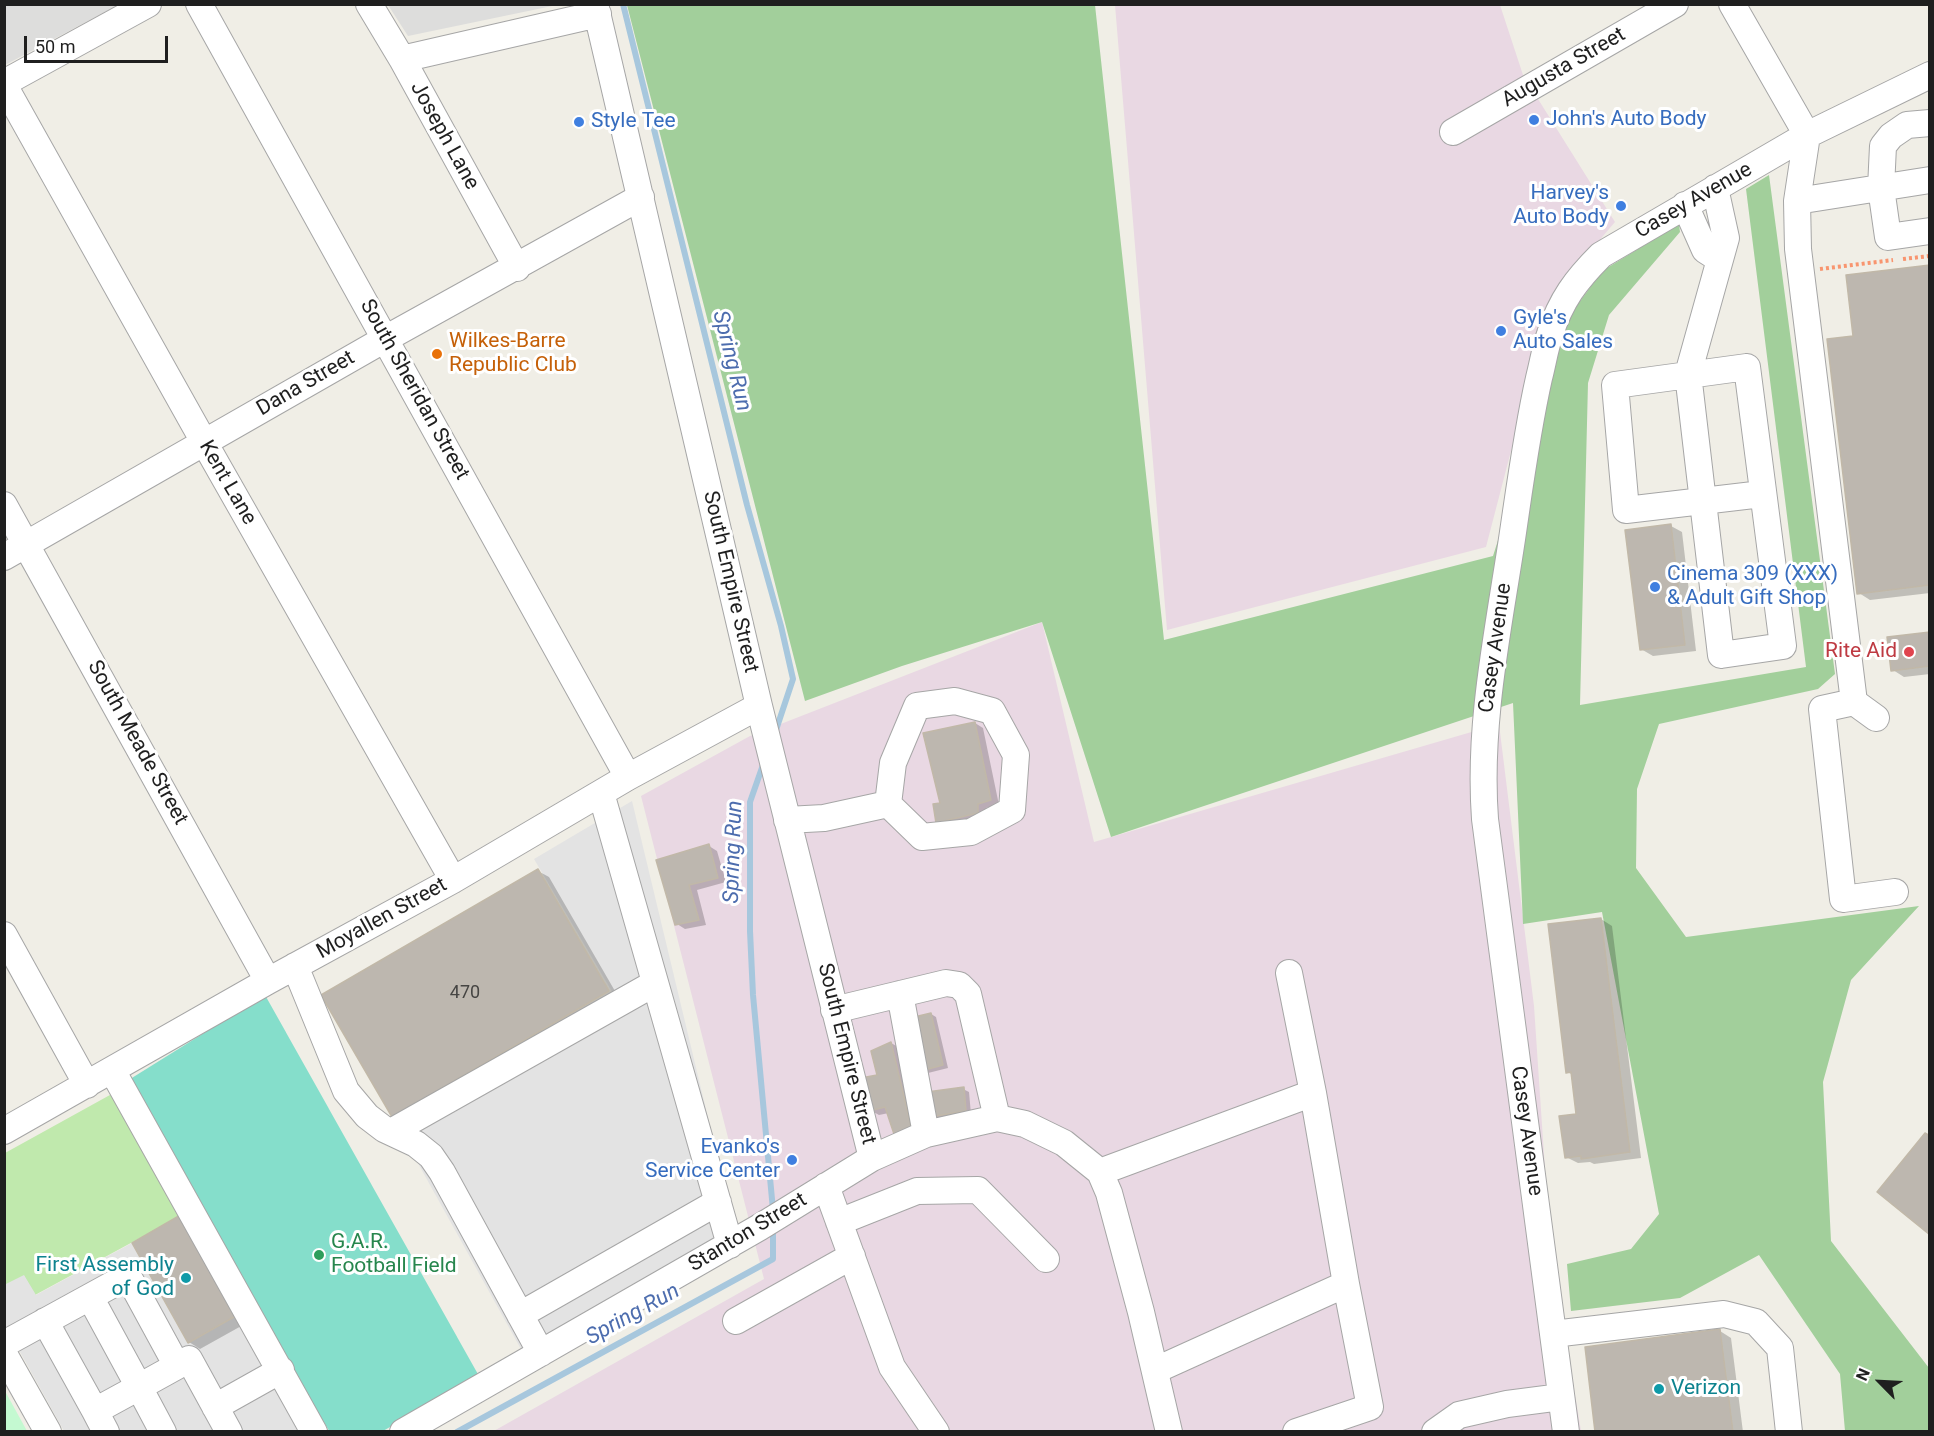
<!DOCTYPE html>
<style>
body{margin:0}
#map{position:relative;width:1934px;height:1436px;overflow:hidden;background:#f0eee6;font-family:Roboto,sans-serif}
canvas{display:block}
.frame{position:absolute;inset:0;border:6px solid #1f1f1f;pointer-events:none}
.north{position:absolute;left:1850px;top:1352px;width:60px;height:60px;-webkit-text-stroke:4px #fff;paint-order:stroke;rotate:294deg;font-size:16px;font-weight:700;line-height:24px;text-align:center;color:#1f1f1f}
.north::after{content:'';display:block;margin:auto;width:21px;height:27px;background:#1f1f1f;clip-path:polygon(50% 0,100% 100%,50% 72%,0 100%)}
.scale{position:absolute;left:24px;top:36px;width:144px;height:27px;box-sizing:border-box;border:3px solid #1f1f1f;border-top:0;padding-left:8px;font-size:18px;line-height:21px;white-space:nowrap;color:#1f1f1f;-webkit-text-stroke:4px #fff;paint-order:stroke}
</style>
<div id="map">
<canvas width="1934" height="1436"></canvas>
<div class="frame"></div>
<div class="north">N</div>
<div class="scale">50 m</div>
</div>
<script>
const ctx = document.querySelector('canvas').getContext('2d');
ctx.lineJoin = 'round';
function fill(path, color) {
  ctx.fillStyle = color;
  ctx.fill(path, 'evenodd');
}
function strokePath(path, color, width, dash) {
  ctx.strokeStyle = color;
  ctx.lineWidth = width;
  ctx.lineCap = dash ? 'butt' : 'round';
  ctx.setLineDash(dash || []);
  ctx.stroke(path);
}
function label(font, color, halo, rows, align = 'center') {
  ctx.font = font + ' Roboto,sans-serif';
  ctx.lineWidth = 6;
  ctx.setLineDash([]);
  ctx.textBaseline = 'middle';
  ctx.strokeStyle = halo;
  ctx.fillStyle = color;
  for (const [text, x, y, turn = 0] of rows) {
    ctx.save();
    ctx.translate(x, y);
    ctx.rotate((+turn || 0) * Math.PI / 180);
    ctx.textAlign = isNaN(turn) ? turn : align;
    if (halo) ctx.strokeText(text, 0, 0);
    ctx.fillText(text, 0, 0);
    ctx.restore();
  }
}
fill(new Path2D(`
 M 5,4 L 118,4 L 118,5 L 5,65 Z
 M 388,5 L 557,5 L 408,36 Z`), '#dddddc');
fill(new Path2D(`
 M 1115,5 L 1500,5 L 1523,75 L 1615,222 L 1551,297 L 1486,547 L 1167,630 Z
 M 1042,622 L 1094,842 L 1499,724 L 1534,1006 L 1550,1244 L 1581,1431 L 492,1432 L 764,1279 L 641,796 L 750,736 Z`), '#e9d8e3');
fill(new Path2D(`
 M 128,1085 L 199,1206 L 35,1295 L 24,1276 L 5,1285 L 5,1153 Z`), '#c0e9ad');
fill(new Path2D(`
 M 627,5 L 1095,5 L 1164,640 L 1493,556 L 1570,315 L 1602,271 L 1679,224 L 1680,232 L 1609,315 L 1588,383 L 1580,705 L 1806,667 L 1746,189 L 1769,175 L 1835,674 L 1818,689 L 1659,724 L 1637,789 L 1636,868 L 1686,937 L 1919,906 L 1851,980 L 1823,1082 L 1831,1241 L 1929,1368 L 1929,1431 L 1845,1431 L 1840,1374 L 1759,1255 L 1680,1298 L 1571,1311 L 1567,1264 L 1631,1249 L 1659,1214 L 1602,912 L 1523,924 L 1513,703 L 1111,837 L 1042,622 L 902,666 L 805,701 Z`), '#a2cf9b');
fill(new Path2D(`
 M 5,1391 L 27,1431 L 5,1431 Z`), '#c4f9d1');
fill(new Path2D(`
 M 265,995 L 479,1376 L 383,1431 L 329,1431 L 127,1081 Z`), '#85decb');
fill(new Path2D(`
 M 632,801 L 735,1230 L 522,1351 L 394,1120 L 614,995 L 534,859 Z
 M 132,1243 L 188,1343 L 255,1304 L 329,1431 L 64,1431 L 5,1325 L 4,1285 L 24,1275 L 36,1295 Z`), '#e3e3e3');
fill(new Path2D(`
 M 1930,266 L 1930,593 L 1870,600 L 1859,593 L 1854,337 Z
 M 1671,526 L 1682,532 L 1696,651 L 1653,656 L 1641,649 Z
 M 1930,634 L 1930,674 L 1904,677 L 1893,670 Z
 M 975,723 L 983,728 L 999,805 L 986,808 L 986,817 L 946,827 L 938,822 L 942,804 Z
 M 709,846 L 717,851 L 726,882 L 697,890 L 706,925 L 685,929 L 677,924 L 658,861 Z
 M 538,871 L 549,877 L 619,998 L 393,1116 Z
 M 1601,919 L 1612,926 L 1641,1158 L 1594,1164 L 1590,1162 L 1578,1163 L 1566,1157 L 1577,1116 L 1573,1075 L 1567,1072 Z
 M 931,1014 L 936,1017 L 948,1068 L 928,1073 L 922,1070 Z
 M 891,1043 L 900,1048 L 920,1134 L 889,1113 L 879,1115 L 870,1110 L 879,1077 L 873,1052 Z
 M 963,1089 L 969,1092 L 971,1114 L 937,1119 L 932,1116 Z
 M 134,1244 L 252,1320 L 200,1349 L 189,1342 Z
 M 1720,1331 L 1731,1338 L 1743,1432 L 1597,1432 Z`), '#0003');
strokePath(new Path2D(`
 M 623,4 L 747,505 L 781,626 L 793,679 L 775,733
 M 764,762 L 750,802 L 750,931 L 753,995 L 773,1210
 M 457,1432 L 773,1259 L 773,1227`), '#a7c7dd', 6);
const building = new Path2D(`
 M 1930,265 L 1930,585 L 1857,594 L 1827,339 L 1853,336 L 1846,275 Z
 M 1671,524 L 1685,645 L 1640,650 L 1625,530 Z
 M 1930,632 L 1930,666 L 1891,671 L 1887,637 Z
 M 975,722 L 991,800 L 978,804 L 978,813 L 936,823 L 933,804 L 940,803 L 923,733 Z
 M 709,844 L 718,878 L 689,885 L 699,920 L 675,925 L 656,860 Z
 M 538,869 L 609,991 L 392,1117 L 321,995 Z
 M 1601,918 L 1630,1152 L 1581,1159 L 1581,1156 L 1565,1158 L 1559,1116 L 1576,1114 L 1571,1072 L 1566,1073 L 1548,924 Z
 M 931,1013 L 943,1065 L 921,1071 L 910,1018 Z
 M 891,1042 L 912,1130 L 894,1134 L 885,1107 L 869,1111 L 861,1078 L 877,1075 L 871,1051 Z
 M 964,1087 L 966,1111 L 930,1117 L 927,1092 Z
 M 1925,1133 L 1930,1136 L 1930,1235 L 1877,1192 Z
 M 184,1213 L 241,1313 L 188,1343 L 132,1243 Z
 M 1720,1329 L 1733,1432 L 1595,1432 L 1585,1347 Z`);
fill(building, '#bdb7af');
strokePath(building, '#c1b8a8', 1.5);
const minor = new Path2D(`
 M 199,4 L 628,777
 M 369,4 L 402,59 L 517,268
 M 595,4 L 759,706 L 872,1158
 M 1732,4 L 1807,135 L 1797,201 L 1930,180
 M 402,59 L 598,14
 M 4,83 L 148,4
 M 4,85 L 204,442 L 453,880
 M 1930,123 L 1907,125 L 1891,136 L 1883,146 L 1881,188 L 1888,237 L 1930,231
 M 1453,132 L 1675,4
 M 1715,188 L 1726,238 L 1688,374 L 1721,655 L 1783,646 L 1747,367 L 1615,385 L 1626,510 L 1762,494
 M 1797,201 L 1798,249 L 1854,702 L 1822,709 L 1843,899 L 1895,892
 M 1685,205 L 1705,250 L 1719,259
 M 4,505 L 268,981
 M 4,557 L 385,339 L 641,197
 M 1854,702 L 1876,718
 M 601,793 L 730,1245
 M 787,820 L 824,818 L 888,804 L 893,763 L 917,706 L 955,701 L 992,711 L 1016,755 L 1012,810 L 971,832 L 922,837 L 888,804
 M 4,935 L 87,1085
 M 295,966 L 346,1091 L 367,1116 L 384,1129 L 416,1144 L 431,1156 L 442,1172 L 541,1353
 M 1289,973 L 1313,1093
 M 900,994 L 926,1134
 M 834,1010 L 946,983 L 959,985 L 968,994 L 997,1118
 M 112,1070 L 314,1432
 M 4,1131 L 268,981 L 453,880 L 628,777 L 759,706
 M 391,1132 L 655,983
 M 1100,1172 L 1313,1093 L 1346,1284 L 1156,1370
 M 826,1186 L 892,1367 L 936,1432
 M 839,1222 L 917,1191 L 978,1190 L 1046,1259
 M 90,1297 L 139,1387 L 177,1366
 M 520,1315 L 718,1202
 M 45,1321 L 95,1411 L 139,1387 L 163,1432
 M 736,1321 L 852,1256
 M 1553,1334 L 1724,1314 L 1756,1322 L 1780,1348 L 1789,1432
 M 4,1344 L 128,1276 L 177,1366 L 189,1359 L 229,1432
 M 4,1354 L 48,1432
 M 215,1407 L 281,1370
 M 95,1411 L 106,1432
 M 403,1432 L 760,1227 L 872,1158 L 926,1134 L 997,1118 L 1025,1124 L 1064,1143 L 1100,1172 L 1109,1193 L 1141,1312 L 1169,1432
 M 1296,1432 L 1370,1407 L 1346,1284
 M 1435,1432 L 1459,1415 L 1507,1404 L 1561,1397
 M 1566,1432 L 1485,819 C 1478,724 1498,632 1512,539 C 1520,485 1527,431 1539,378 C 1543,363 1545,348 1550,334 C 1561,300 1576,280 1601,255 L 1807,135 L 1930,75`);
strokePath(minor, '#a6a6a6', 28);
strokePath(new Path2D(`
 M 1903,259 L 1930,256
 M 1820,269 L 1893,260`), '#f8956f', 4, [3, 3]);
strokePath(minor, '#fff', 26);
for (const [x, y, r, color] of [
 [1534,120,6,"#3f7fe0"],
 [579,122,6,"#3f7fe0"],
 [1621,206,6,"#3f7fe0"],
 [1501,331,6,"#3f7fe0"],
 [437,354,6,"#e8710a"],
 [1655,587,6,"#3f7fe0"],
 [1909,652,6,"#e0444e"],
 [792,1160,6,"#3f7fe0"],
 [319,1255,6,"#2e9e5b"],
 [186,1278,6,"#0f9aa8"],
 [1659,1389,6,"#0f9aa8"]
]) {
  const dot = new Path2D();
  dot.arc(x, y, r, 0, 2 * Math.PI);
  ctx.fillStyle = color;
  ctx.fill(dot);
  strokePath(dot, '#fff', 2);
}
label('18px', '#464543', null, [
 ["470",465,993]
]);
label('21px', '#1f1f1f', '#fff', [
 ["Augusta Street",1564,68,-30],
 ["Joseph Lane",444,136,61],
 ["Casey Avenue",1694,201,-30],
 ["Dana Street",306,384,-30],
 ["South Sheridan Street",414,390,61],
 ["Kent Lane",227,483,60],
 ["South Empire Street",730,582,77],
 ["Casey Avenue",1496,648,-82],
 ["South Meade Street",137,743,61],
 ["Moyallen Street",382,919,-29],
 ["South Empire Street",846,1054,76],
 ["Casey Avenue",1526,1131,82],
 ["Stanton Street",748,1233,-31]
]);
label('21px', '#366cbe', '#fff', [
 ["John's Auto Body",1546,120],
 ["Style Tee",591,122],
 ["Harvey's",1609,194,"right"],
 ["Auto Body",1609,218,"right"],
 ["Gyle's",1513,319],
 ["Auto Sales",1513,343],
 ["Cinema 309 (XXX)",1667,575],
 ["& Adult Gift Shop",1667,599],
 ["Evanko's",780,1148,"right"],
 ["Service Center",780,1172,"right"]
], 'left');
label('21px', '#c56008', '#fff', [
 ["Wilkes-Barre",449,342],
 ["Republic Club",449,366]
], 'left');
label('21px', '#be3a42', '#fff', [
 ["Rite Aid",1897,652]
], 'right');
label('21px', '#27864d', '#fff', [
 ["G.A.R.",331,1243],
 ["Football Field",331,1267]
], 'left');
label('21px', '#0d838f', '#fff', [
 ["First Assembly",174,1266],
 ["of God",174,1290],
 ["Verizon",1671,1389,"left"]
], 'right');
label('italic 22px', '#4d6dae', '#fff', [
 ["Spring Run",731,361,76],
 ["Spring Run",734,852,-88],
 ["Spring Run",633,1315,-29]
]);
</script>
